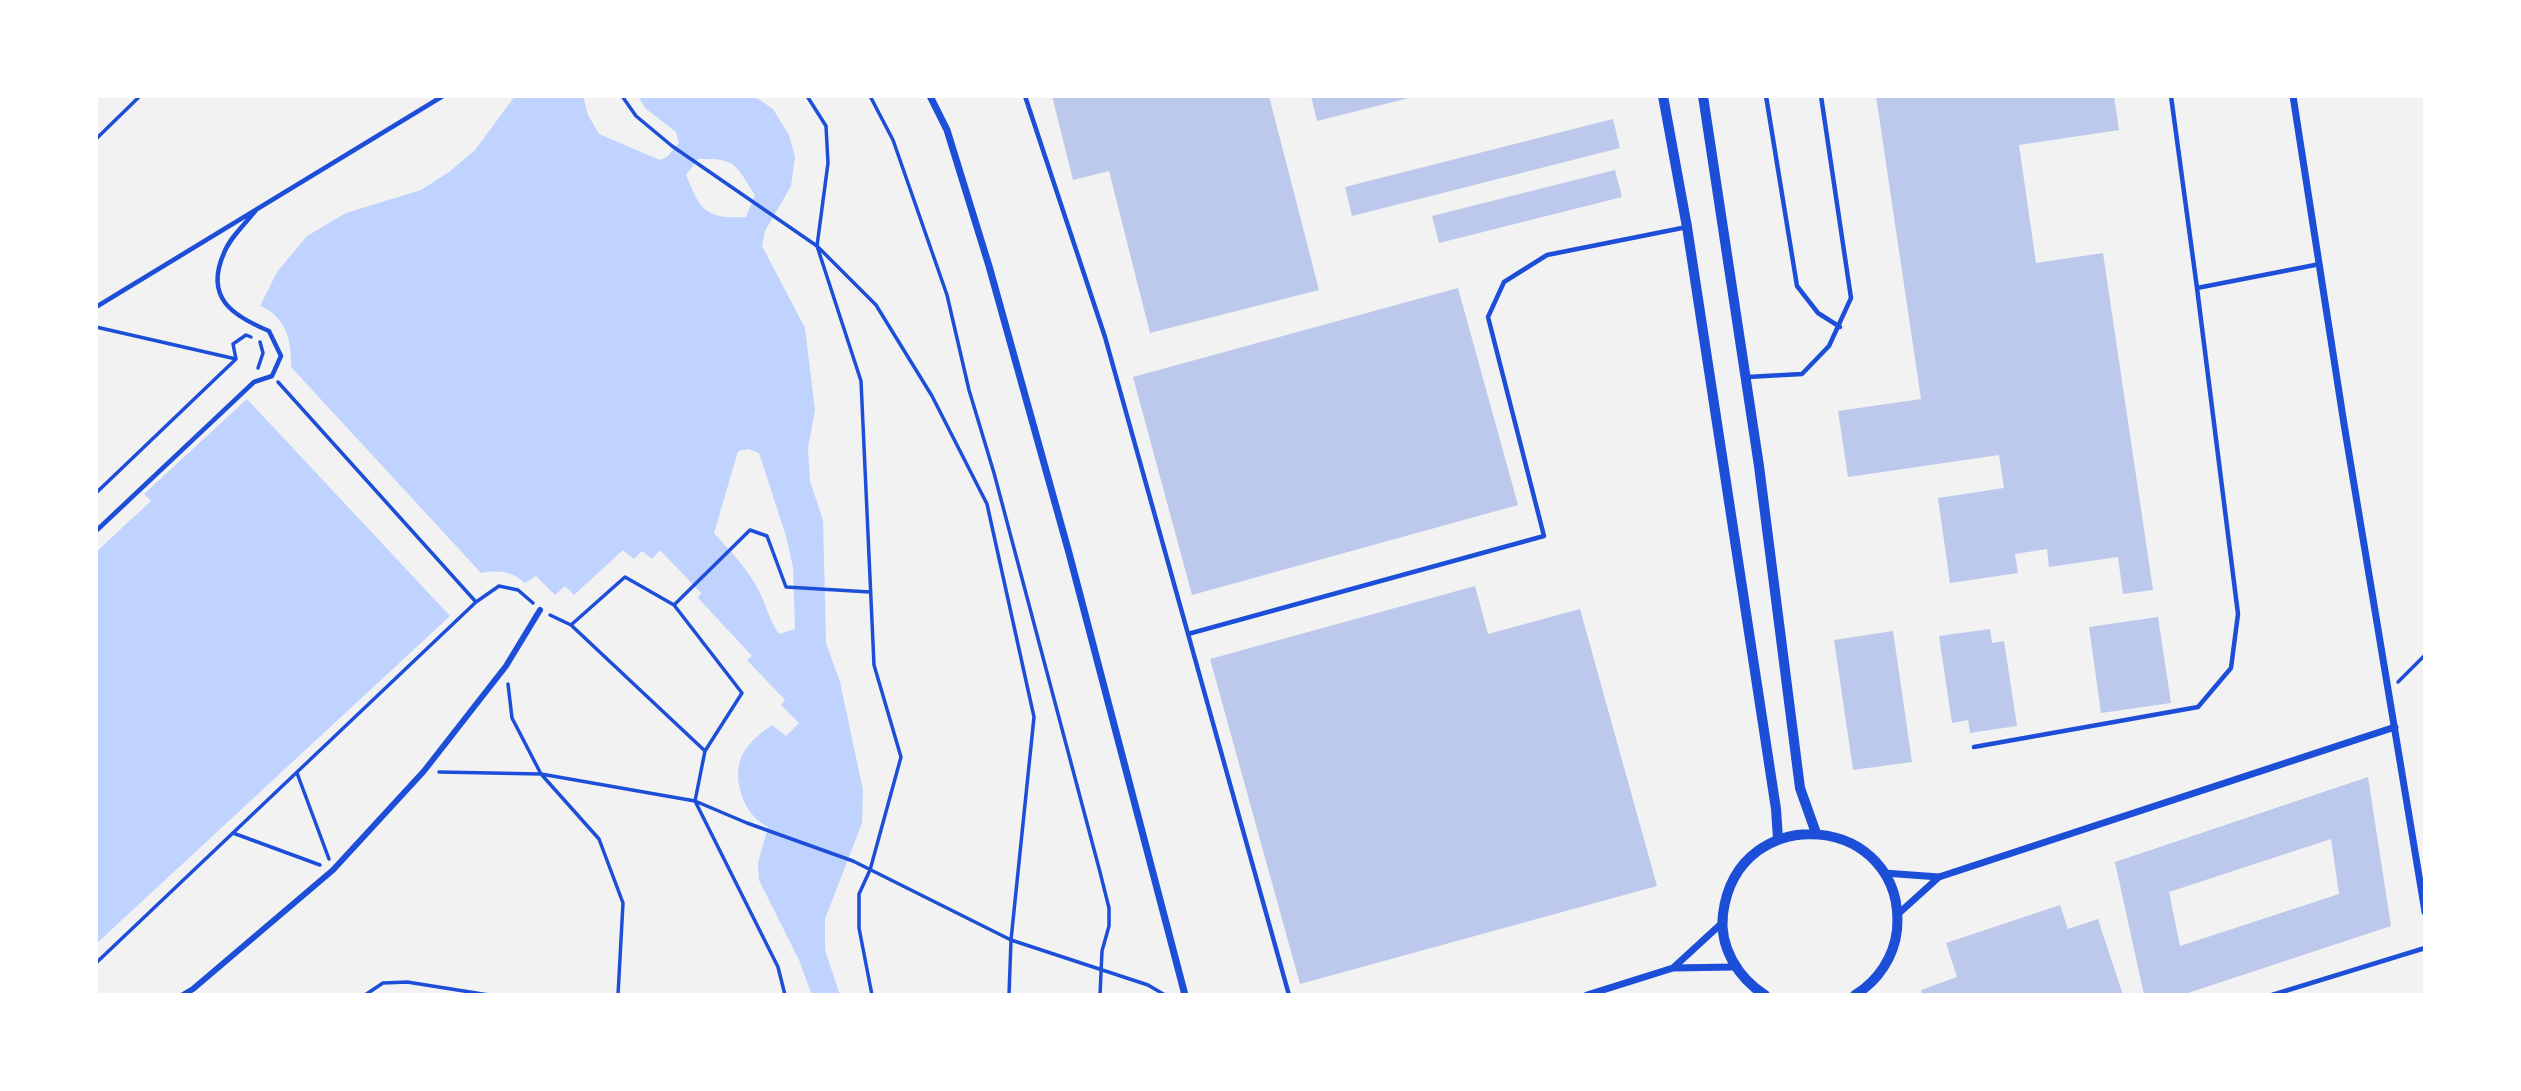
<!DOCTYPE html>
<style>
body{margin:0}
#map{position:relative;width:2521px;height:1091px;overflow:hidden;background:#f2f2f2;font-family:Ubuntu,sans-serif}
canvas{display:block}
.frame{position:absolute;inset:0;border:98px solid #fff;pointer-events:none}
</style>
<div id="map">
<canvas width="2521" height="1091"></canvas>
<div class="frame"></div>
</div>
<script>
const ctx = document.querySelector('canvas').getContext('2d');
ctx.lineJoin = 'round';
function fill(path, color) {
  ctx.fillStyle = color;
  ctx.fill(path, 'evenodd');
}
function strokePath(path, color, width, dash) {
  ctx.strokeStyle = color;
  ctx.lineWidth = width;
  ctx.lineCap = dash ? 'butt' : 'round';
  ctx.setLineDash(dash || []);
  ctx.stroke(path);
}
fill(new Path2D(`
 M 515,96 L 583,96 L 588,115 L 599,134 L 660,160 L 667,157 L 679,143 L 676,132 L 645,108 L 638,96 L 754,96 L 773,109 L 789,135 L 795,157 L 791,186 L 765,231 L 762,246 L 805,328 L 815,410 L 808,448 L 810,481 L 823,520 L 826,643 L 840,682 L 863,790 L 862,823 L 825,919 L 825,950 L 840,995 L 812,995 L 799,960 L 759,880 L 758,863 L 768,827 C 746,817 733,784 740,761 C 745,745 759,734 772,725 L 786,736 L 799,723 L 781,705 L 785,700 L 747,660 L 752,656 L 698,598 L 701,593 L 660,550 L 652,559 L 642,551 L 634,559 L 623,550 L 574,595 L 565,586 L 555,595 L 536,576 L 525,583 C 511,571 499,570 481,573 L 291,367 C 292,342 286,316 260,306 L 277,272 L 307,236 L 346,213 L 421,190 L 449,172 L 475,150 ZM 698,159 C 736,158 735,164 755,195 L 746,217 C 705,219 701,211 686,175 ZM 748,449 L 759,453 L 786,536 L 793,567 L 795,629 L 779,634 C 769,620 766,604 758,589 C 747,568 730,551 714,533 L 738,451 Z
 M 247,399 L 450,616 L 96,944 L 96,552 L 151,501 L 144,494 Z`), '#bfd3fe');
fill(new Path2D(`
 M 1052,96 L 1269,96 L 1319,290 L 1150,333 L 1109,171 L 1073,180 Z
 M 1311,96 L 1412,96 L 1413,97 L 1317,121 Z
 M 1876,96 L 2114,96 L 2119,130 L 2019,145 L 2036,263 L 2103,253 L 2153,590 L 2123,594 L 2118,557 L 2049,567 L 2047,549 L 2015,554 L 2018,573 L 1950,583 L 1938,498 L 2004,488 L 1999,455 L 1848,477 L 1838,411 L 1921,399 Z
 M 1613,119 L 1620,148 L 1352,216 L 1345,187 Z
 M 1615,170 L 1622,197 L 1439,243 L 1432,216 Z
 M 1458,288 L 1518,505 L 1192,595 L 1133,377 Z
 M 1475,586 L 1488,634 L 1580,609 L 1657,886 L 1300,984 L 1210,659 Z
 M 2158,617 L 2171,703 L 2101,713 L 2089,627 Z
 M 1990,629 L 1992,643 L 2004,641 L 2017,726 L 1970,733 L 1968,720 L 1952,723 L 1939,636 Z
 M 1893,631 L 1912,762 L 1853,770 L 1834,640 Z
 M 2368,777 L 2391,926 L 2182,995 L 2144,995 L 2115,862 ZM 2331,839 L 2339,894 L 2180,946 L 2169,892 Z
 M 2060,905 L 2068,929 L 2098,919 L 2123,995 L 1922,995 L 1921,990 L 1957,977 L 1946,943 Z`), '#bdc9ec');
strokePath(new Path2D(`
 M 622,96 L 636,116 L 672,146 L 817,246 L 876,305 L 932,396 L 987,504 L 1034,717 L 1011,940 L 1009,995
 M 807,96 L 826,126 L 828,163 L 817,246 L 861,381 L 874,665 L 901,757 L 870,870 L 859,894 L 859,928 L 872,995
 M 870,96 L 893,140 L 947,295 L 969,390 L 994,473 L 1100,872 L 1109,908 L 1109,926 L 1102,951 L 1100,995
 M 96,139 L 140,96
 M 96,327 L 236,359
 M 236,359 L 233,344 L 246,335 L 251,337
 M 258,368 L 263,353 L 260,342
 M 278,382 L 476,602 L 499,586 L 518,590 L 533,603
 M 96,493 L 236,359
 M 674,605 L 750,530 L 767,536 L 786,587 L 870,592
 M 550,615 L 571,625 L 625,577 L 674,605 L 742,693 L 705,751 L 695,801 L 778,967 L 785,995
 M 571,625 L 705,751
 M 2398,682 L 2425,655
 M 508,684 L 512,718 L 541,774 L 599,839 L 623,903 L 618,995
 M 439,772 L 541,774 L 695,801 L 747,823 L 853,861 L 1011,940 L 1148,985 L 1165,995
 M 297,773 L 329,859
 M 233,833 L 320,865
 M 96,963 L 475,603
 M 365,995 L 383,983 L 407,982 L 489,995`), '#1d4ed8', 3.5);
strokePath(new Path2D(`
 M 1025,96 L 1105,337 L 1289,995
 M 1766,96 L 1797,286 L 1818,313 L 1840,327
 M 2171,96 L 2197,288
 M 96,307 L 443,96
 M 1747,377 L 1802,374 L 1829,346 L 1851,298 L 1821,96
 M 96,531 L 254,382 L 272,376 L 281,356 L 269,331 C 233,316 204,298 224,253 C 230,237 247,222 257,209
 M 1188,634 L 1544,536 L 1488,317 L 1504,282 L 1547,255 L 1687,227
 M 1974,747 L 2198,707 L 2231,668 L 2238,614 L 2197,288 L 2320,264
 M 2272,995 L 2425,948`), '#1d4ed8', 4.5);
strokePath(new Path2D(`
 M 183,995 L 193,989 L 333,870 L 424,771 L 506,666 L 540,610`), '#1d4ed8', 6);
strokePath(new Path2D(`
 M 930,96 L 947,130 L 989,266 L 1069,553 L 1185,995
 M 2293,96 L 2344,424 L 2425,912
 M 1884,873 L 1939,877 L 2395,727
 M 1898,914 L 1939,877
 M 1673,968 L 1722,923
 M 1587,995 L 1673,968 L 1735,967`), '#1d4ed8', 7);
strokePath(new Path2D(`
 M 1663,96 L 1687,227 L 1776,809 L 1778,839
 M 1703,96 L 1759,466 L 1800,788 L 1816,833
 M 1765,995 C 1738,978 1719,947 1723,914 C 1738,797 1907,814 1897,930 C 1894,957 1878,981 1855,995`), '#1d4ed8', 10);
</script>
